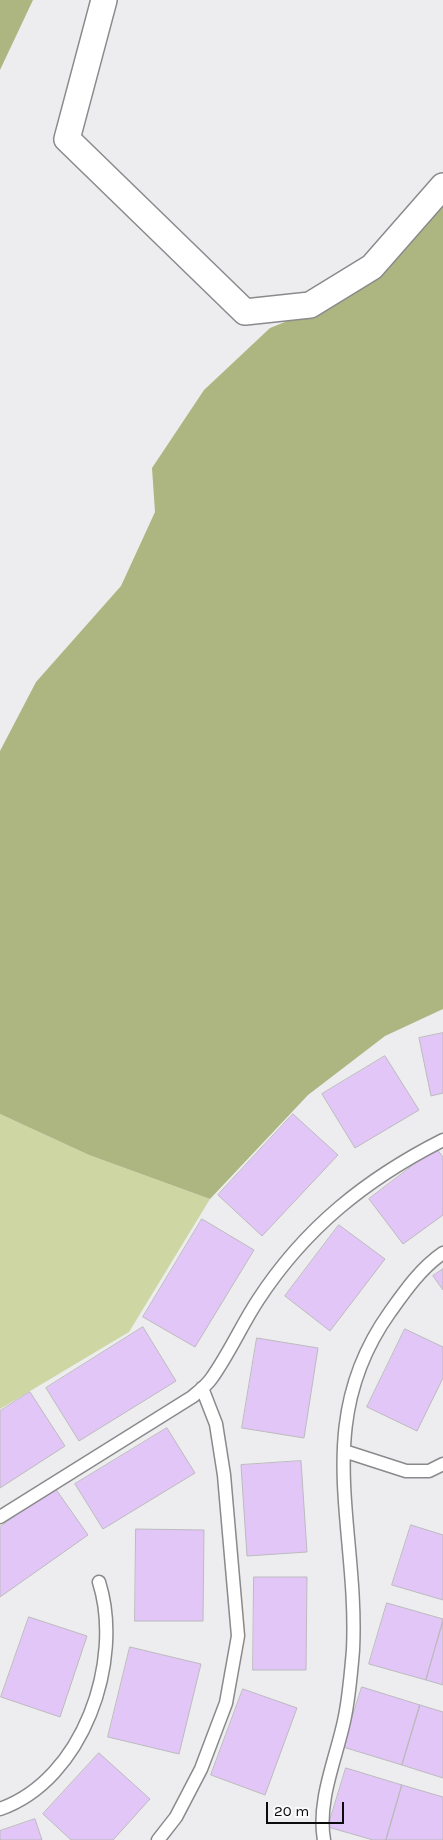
<!DOCTYPE html>
<style>
body{margin:0}
#map{position:relative;width:443px;height:1840px;overflow:hidden;background:#ededf0;font-family:Karla,sans-serif}
canvas{display:block}
.scale{position:absolute;left:266px;top:1802px;width:78px;height:22px;box-sizing:border-box;border:2px solid #0c0c0d;border-top:0;padding-left:6px;font-size:15px;line-height:18px;white-space:nowrap;color:#0c0c0d;-webkit-text-stroke:4px #fafafd;paint-order:stroke}
</style>
<div id="map">
<canvas width="443" height="1840"></canvas>
<div class="scale">20 m</div>
</div>
<script>
const ctx = document.querySelector('canvas').getContext('2d');
ctx.lineJoin = 'round';
function fill(path, color) {
  ctx.fillStyle = color;
  ctx.fill(path, 'evenodd');
}
function strokePath(path, color, width, dash) {
  ctx.strokeStyle = color;
  ctx.lineWidth = width;
  ctx.lineCap = dash ? 'butt' : 'round';
  ctx.setLineDash(dash || []);
  ctx.stroke(path);
}
fill(new Path2D(`
 M 0,1114 L 89,1155 L 210,1199 L 129,1332 L 0,1409 Z`), '#ced6a3');
fill(new Path2D(`
 M 0,0 L 33,0 L 0,70 Z
 M 443,195 L 443,1009 L 385,1036 L 308,1095 L 210,1199 L 89,1155 L 0,1114 L 0,751 L 36,682 L 121,586 L 155,512 L 152,468 L 204,390 L 270,328 L 317,309 Z`), '#adb680');
const building = new Path2D(`
 M 443,1033 L 443,1093 L 431,1096 L 419,1038 Z
 M 385,1056 L 419,1110 L 355,1148 L 322,1094 Z
 M 293,1114 L 338,1155 L 262,1236 L 218,1195 Z
 M 436,1148 L 443,1157 L 443,1215 L 403,1244 L 369,1199 Z
 M 202,1219 L 254,1250 L 195,1347 L 143,1317 Z
 M 339,1225 L 385,1259 L 330,1331 L 285,1296 Z
 M 443,1269 L 443,1290 L 433,1276 Z
 M 143,1327 L 176,1381 L 79,1441 L 46,1388 Z
 M 405,1329 L 443,1347 L 443,1378 L 417,1431 L 367,1407 Z
 M 257,1338 L 318,1348 L 304,1438 L 242,1428 Z
 M 30,1392 L 65,1446 L 0,1488 L 0,1411 Z
 M 167,1428 L 195,1473 L 103,1529 L 75,1484 Z
 M 301,1461 L 307,1552 L 247,1556 L 241,1465 Z
 M 55,1488 L 88,1535 L 0,1597 L 0,1527 Z
 M 411,1525 L 443,1535 L 443,1600 L 392,1585 Z
 M 136,1529 L 204,1530 L 203,1621 L 135,1621 Z
 M 254,1577 L 307,1577 L 306,1670 L 253,1670 Z
 M 387,1603 L 443,1619 L 426,1680 L 369,1664 Z
 M 29,1617 L 87,1636 L 60,1717 L 1,1697 Z
 M 443,1622 L 443,1685 L 426,1680 Z
 M 130,1647 L 201,1664 L 179,1754 L 108,1737 Z
 M 362,1687 L 420,1705 L 402,1765 L 343,1747 Z
 M 243,1689 L 297,1708 L 265,1795 L 211,1775 Z
 M 420,1705 L 443,1712 L 443,1778 L 402,1765 Z
 M 99,1753 L 150,1799 L 113,1840 L 71,1840 L 43,1814 Z
 M 346,1768 L 402,1785 L 386,1840 L 373,1840 L 328,1827 Z
 M 402,1785 L 443,1797 L 443,1840 L 386,1840 Z
 M 35,1819 L 42,1840 L 0,1840 L 0,1831 Z`);
fill(building, '#e2c6f8');
strokePath(building, '#bcbabd', 1);
const lane = new Path2D(`
 M 344,1451 L 406,1471 L 429,1471 L 443,1464
 M 0,1517 L 192,1397 C 198,1392 206,1386 211,1379 C 229,1354 241,1326 258,1300 C 305,1228 366,1179 443,1140
 M 0,1809 C 83,1780 124,1661 99,1582
 M 158,1840 L 176,1817 L 201,1769 L 226,1703 L 238,1636 L 224,1475 L 216,1424 L 202,1388
 M 324,1840 C 317,1801 336,1759 344,1721 C 349,1699 351,1673 353,1650 C 359,1527 310,1424 390,1312 C 405,1291 421,1268 443,1253`);
const street = new Path2D(`
 M 104,0 L 67,139 L 245,312 L 310,305 L 372,267 L 443,186`);
strokePath(lane, '#8a8a8d', 15);
strokePath(street, '#8a8a8d', 28);
strokePath(lane, '#fff', 12);
strokePath(street, '#fff', 25);
</script>
